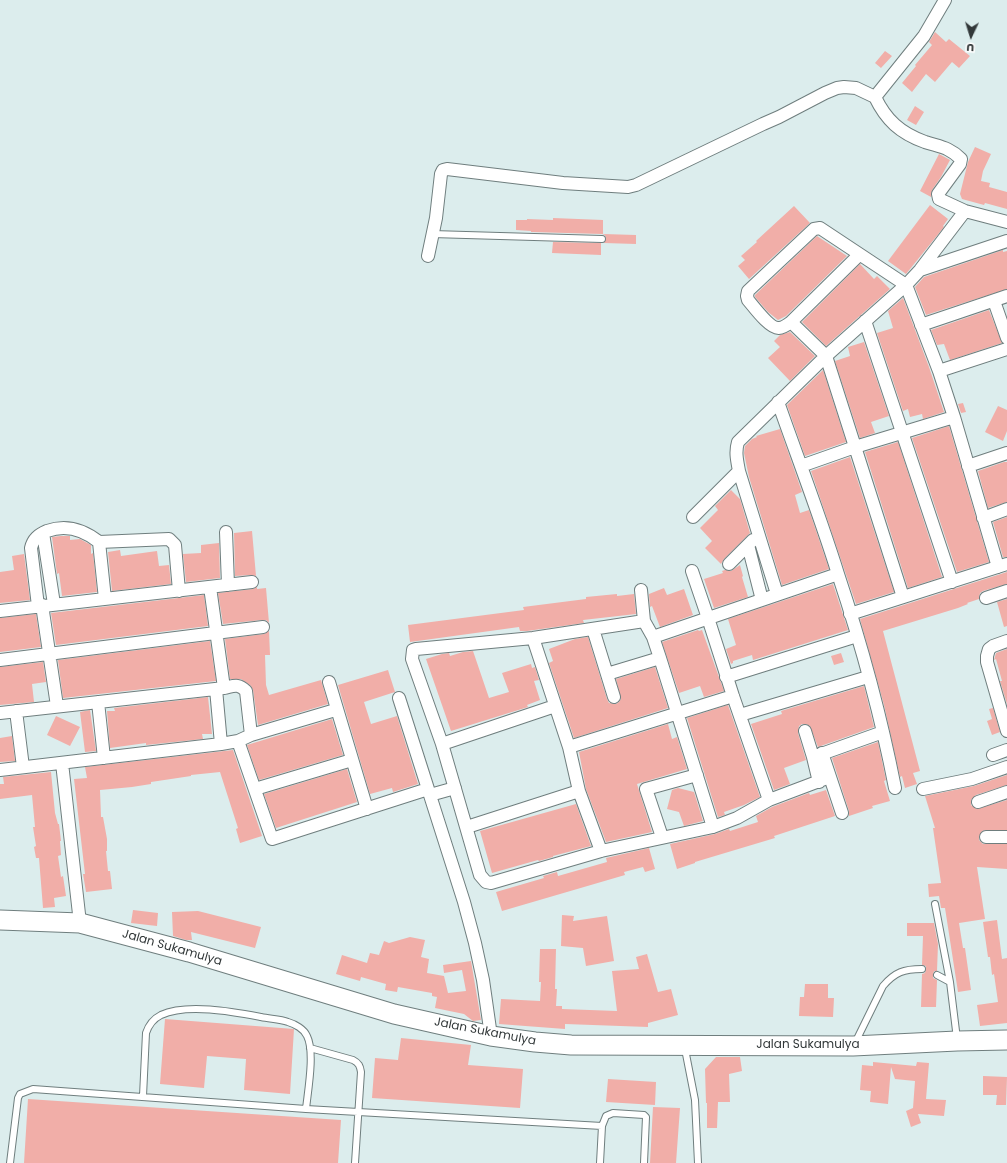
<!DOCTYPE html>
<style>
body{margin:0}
#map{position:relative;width:1007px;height:1163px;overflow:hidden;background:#dceded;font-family:Poppins,sans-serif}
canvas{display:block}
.north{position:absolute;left:951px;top:16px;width:40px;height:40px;-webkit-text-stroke:3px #fff;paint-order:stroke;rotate:184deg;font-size:11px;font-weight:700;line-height:16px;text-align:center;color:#323839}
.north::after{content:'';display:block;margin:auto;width:14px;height:18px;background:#323839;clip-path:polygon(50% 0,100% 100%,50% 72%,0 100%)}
</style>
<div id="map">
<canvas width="1007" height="1163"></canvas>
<div class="north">U</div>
</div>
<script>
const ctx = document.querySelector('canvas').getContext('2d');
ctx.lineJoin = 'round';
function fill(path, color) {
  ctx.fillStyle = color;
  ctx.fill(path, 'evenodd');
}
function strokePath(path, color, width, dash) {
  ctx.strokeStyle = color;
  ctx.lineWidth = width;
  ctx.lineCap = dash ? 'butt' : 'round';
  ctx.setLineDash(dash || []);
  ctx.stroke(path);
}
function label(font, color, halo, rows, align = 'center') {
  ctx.font = font + ' Poppins,sans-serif';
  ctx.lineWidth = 3;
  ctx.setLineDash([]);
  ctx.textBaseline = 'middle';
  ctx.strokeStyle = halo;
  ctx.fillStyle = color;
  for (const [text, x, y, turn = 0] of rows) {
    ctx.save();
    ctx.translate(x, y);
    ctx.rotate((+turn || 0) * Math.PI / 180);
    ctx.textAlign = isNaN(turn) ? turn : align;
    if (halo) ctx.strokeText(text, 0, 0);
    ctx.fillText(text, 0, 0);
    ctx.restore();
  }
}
fill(new Path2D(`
 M 935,32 L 946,42 L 949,39 L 970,56 L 959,68 L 952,62 L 935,82 L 926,74 L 912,92 L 902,83 L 916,66 L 915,65 L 932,45 L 929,42 Z
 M 885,51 L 892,56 L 881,68 L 875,63 Z
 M 915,106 L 924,112 L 916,125 L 907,120 Z
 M 975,147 L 991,154 L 983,171 L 981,181 L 990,183 L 989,187 L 1007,192 L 1007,209 L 985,203 L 984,205 L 962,199 L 960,194 L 968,162 Z
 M 939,154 L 950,160 L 941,177 L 932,190 L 931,197 L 920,191 Z
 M 930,205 L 948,219 L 943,226 L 944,227 L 906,274 L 888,261 Z
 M 794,206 L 810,223 L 749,279 L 738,266 L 745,260 L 741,256 L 757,242 L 756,241 Z
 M 553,218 L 603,220 L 603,234 L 636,235 L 636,244 L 604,243 L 606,239 L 605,235 L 602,234 L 531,232 L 531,231 L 516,230 L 516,220 L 527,220 L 527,219 L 553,220 Z
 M 817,236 L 847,256 L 786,316 L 778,320 L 768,312 L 755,297 L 755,295 Z
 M 553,242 L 601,243 L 601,255 L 552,253 Z
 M 1003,250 L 1003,252 L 1007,251 L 1007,289 L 926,315 L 915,287 L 924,277 Z
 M 860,264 L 874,279 L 877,276 L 890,289 L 826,346 L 802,322 Z
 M 903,298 L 929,367 L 944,412 L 923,419 L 922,414 L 910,417 L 908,409 L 903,411 L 877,333 L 893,328 L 888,311 Z
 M 989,310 L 1002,343 L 950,360 L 944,344 L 937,345 L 931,330 Z
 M 790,332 L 815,356 L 790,381 L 768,358 L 780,347 L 774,341 L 780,335 Z
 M 864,342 L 889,416 L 871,422 L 875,433 L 860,438 L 835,361 L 850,356 L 848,347 Z
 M 823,370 L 846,442 L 805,456 L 787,405 Z
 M 963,403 L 966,412 L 961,413 L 958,404 Z
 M 998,406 L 1007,410 L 1007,431 L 1003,441 L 985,432 Z
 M 949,426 L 989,562 L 957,572 L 912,438 Z
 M 780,429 L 802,492 L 795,495 L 800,513 L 809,510 L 829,569 L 782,585 L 749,477 L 744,453 L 745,446 L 752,439 L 757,437 L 756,436 Z
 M 898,442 L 942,577 L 908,588 L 865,452 Z
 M 850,457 L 894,592 L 856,604 L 811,471 Z
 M 1004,462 L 1007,462 L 1007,502 L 988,508 L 978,471 Z
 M 731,490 L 740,499 L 750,533 L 724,559 L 721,564 L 705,548 L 712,541 L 700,528 L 718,510 L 715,506 Z
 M 1007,517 L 1007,557 L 1003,557 L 993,522 Z
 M 252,531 L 256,576 L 251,575 L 235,576 L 234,533 Z
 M 61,536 L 70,536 L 70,540 L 80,539 L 91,545 L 91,554 L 93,553 L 97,592 L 62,596 L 59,573 L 57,574 L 52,537 Z
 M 219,543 L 220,578 L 186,582 L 183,554 L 201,553 L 201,545 Z
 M 120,550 L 121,556 L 157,551 L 159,566 L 169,565 L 171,584 L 112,591 L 108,552 Z
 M 24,554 L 30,600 L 0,603 L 0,572 L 14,570 L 12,556 Z
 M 740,565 L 743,576 L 742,577 L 748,597 L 714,608 L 704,579 L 723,573 L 722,571 L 725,570 L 731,571 Z
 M 1007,572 L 1007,584 L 983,591 L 980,593 L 979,599 L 967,603 L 968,604 L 958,608 L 883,631 L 920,771 L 913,773 L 917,784 L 905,788 L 902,776 L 900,777 L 884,705 L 860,619 Z
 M 833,584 L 848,630 L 753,660 L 752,655 L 733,661 L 733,663 L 731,664 L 726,649 L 736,645 L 728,619 Z
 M 257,587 L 257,589 L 266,588 L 269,623 L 266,620 L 262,620 L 223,624 L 218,593 L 253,589 Z
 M 664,588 L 667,595 L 684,589 L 693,615 L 660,627 L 652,606 L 650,607 L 649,594 Z
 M 617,594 L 617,596 L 634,594 L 636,614 L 583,620 L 584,623 L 527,631 L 520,631 L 519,627 L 410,642 L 408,625 L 524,610 L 523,607 L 586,599 L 586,597 Z
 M 204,595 L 208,626 L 56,645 L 51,613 Z
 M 1007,599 L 1007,626 L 1004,627 L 997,602 Z
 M 36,614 L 41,647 L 0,652 L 0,618 Z
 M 698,630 L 699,631 L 702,630 L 724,691 L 704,697 L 700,686 L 679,693 L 662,642 Z
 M 269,631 L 270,655 L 265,655 L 266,685 L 269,695 L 321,680 L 328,704 L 258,725 L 253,690 L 251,686 L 241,679 L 230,679 L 225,639 L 264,634 Z
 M 588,637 L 607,699 L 609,703 L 616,704 L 619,702 L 621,699 L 616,679 L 655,667 L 668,708 L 574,738 L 549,663 L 553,661 L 549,649 L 575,639 Z
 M 210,641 L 216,681 L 63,698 L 58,660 Z
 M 1007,649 L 1007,704 L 1000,681 L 1002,681 L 996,659 L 994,660 L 996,653 Z
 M 473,651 L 489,698 L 509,692 L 502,673 L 531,664 L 532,668 L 535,667 L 539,680 L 534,681 L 540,700 L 527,705 L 528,707 L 451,731 L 426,659 L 442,654 L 449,653 L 450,656 L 463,652 Z
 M 841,653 L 844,662 L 834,665 L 831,656 Z
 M 43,662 L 46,682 L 32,684 L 34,702 L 0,705 L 0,667 Z
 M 388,670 L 395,692 L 364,702 L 371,724 L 397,716 L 418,784 L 393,792 L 392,788 L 370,794 L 338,685 Z
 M 864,686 L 874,727 L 818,747 L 810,726 L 806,724 L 802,724 L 799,726 L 798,733 L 806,760 L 784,768 L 790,784 L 774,790 L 751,724 L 782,714 L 781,711 Z
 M 208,697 L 212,734 L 202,734 L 203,739 L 146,745 L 146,743 L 110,748 L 107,711 L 115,711 L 114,708 Z
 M 728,705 L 760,797 L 744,805 L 724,812 L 725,815 L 718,817 L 687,718 Z
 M 993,708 L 1000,732 L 992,735 L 987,721 L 992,719 L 989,709 Z
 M 90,710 L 96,751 L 85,752 L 80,712 Z
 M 56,716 L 80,727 L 70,746 L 47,735 Z
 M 332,719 L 343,755 L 259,780 L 247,745 Z
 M 668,724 L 672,739 L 677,737 L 687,769 L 637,784 L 652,832 L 606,842 L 586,789 L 579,752 Z
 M 12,736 L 15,761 L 0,762 L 0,738 Z
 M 878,742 L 886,780 L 884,781 L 890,801 L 872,806 L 873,808 L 849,816 L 849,811 L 832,758 Z
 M 233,750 L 262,836 L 240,843 L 236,829 L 238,828 L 220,772 L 191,775 L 191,776 L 151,782 L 151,784 L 132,787 L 100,790 L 101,817 L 103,817 L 107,839 L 107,851 L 106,851 L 108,871 L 110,871 L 112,889 L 86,892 L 83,874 L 85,874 L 74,779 L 87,778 L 85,767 Z
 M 347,769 L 357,802 L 276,828 L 264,794 Z
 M 51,772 L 55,813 L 58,824 L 59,824 L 61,841 L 60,841 L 61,855 L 58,856 L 61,877 L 63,876 L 66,896 L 54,898 L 55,907 L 43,908 L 39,858 L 36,858 L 34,847 L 36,846 L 33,827 L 35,827 L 32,795 L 0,799 L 0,784 L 4,784 L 3,777 Z
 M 1007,775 L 1007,785 L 976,795 L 971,800 L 971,805 L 977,809 L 1007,800 L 1007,830 L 986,830 L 982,831 L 979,837 L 979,840 L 983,844 L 1007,844 L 1007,869 L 977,867 L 985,919 L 959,923 L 963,948 L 965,948 L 971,990 L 958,992 L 945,908 L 941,908 L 939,896 L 929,897 L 928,884 L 941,883 L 933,828 L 935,828 L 925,796 L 974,786 Z
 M 678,788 L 694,792 L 703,821 L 684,826 L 679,812 L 667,809 L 672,790 Z
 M 826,790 L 835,816 L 774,836 L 775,838 L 695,862 L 695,863 L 677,869 L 670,844 L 715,834 L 729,829 L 730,831 L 758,822 L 756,816 L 772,807 L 809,793 L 810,795 Z
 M 576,804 L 591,846 L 553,856 L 553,857 L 539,861 L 538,860 L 492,873 L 480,831 Z
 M 649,848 L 655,869 L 645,872 L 643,867 L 624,872 L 625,875 L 502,911 L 496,892 L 544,878 L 543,876 L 557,872 L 558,876 L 607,862 L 606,858 Z
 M 133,910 L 158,913 L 157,926 L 131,923 Z
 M 198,911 L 261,927 L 255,948 L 191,932 L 192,940 L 186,940 L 173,936 L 172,912 Z
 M 562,915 L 574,916 L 573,921 L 607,916 L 614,961 L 586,966 L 583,948 L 561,946 Z
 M 997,920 L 1002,959 L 1007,958 L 1007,1023 L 980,1026 L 977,1005 L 998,1002 L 994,974 L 992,975 L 990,957 L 988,957 L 983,922 Z
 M 907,923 L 934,923 L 938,944 L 937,971 L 934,971 L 933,975 L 933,978 L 937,980 L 936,1007 L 921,1007 L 922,974 L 925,973 L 926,969 L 926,966 L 922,965 L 923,936 L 907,936 Z
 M 410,937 L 425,940 L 421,957 L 429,959 L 427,973 L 444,976 L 448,993 L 466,991 L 462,970 L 444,973 L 443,965 L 471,961 L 481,1020 L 473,1021 L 464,1014 L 435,1008 L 437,997 L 432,996 L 432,993 L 398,987 L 397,992 L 385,990 L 386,984 L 361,977 L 360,981 L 336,974 L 342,955 L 367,963 L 370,953 L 379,955 L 384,941 L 389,943 Z
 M 540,949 L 556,949 L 555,989 L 557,989 L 556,1006 L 562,1006 L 562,1009 L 617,1011 L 612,971 L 639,969 L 636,957 L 647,954 L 658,992 L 671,989 L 678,1015 L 648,1023 L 648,1027 L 565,1024 L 565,1029 L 499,1024 L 501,999 L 540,1001 L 541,982 L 539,982 Z
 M 805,984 L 828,984 L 828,998 L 834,998 L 833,1017 L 799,1016 L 800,997 L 804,997 Z
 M 165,1019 L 294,1029 L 290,1094 L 244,1090 L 246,1059 L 207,1056 L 204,1088 L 160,1084 Z
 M 401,1038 L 471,1045 L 468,1065 L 523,1069 L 520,1108 L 372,1098 L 375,1058 L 398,1060 Z
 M 716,1057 L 740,1057 L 742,1071 L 729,1074 L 730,1102 L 718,1102 L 717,1128 L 707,1128 L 707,1103 L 706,1103 L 705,1069 Z
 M 873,1062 L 916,1066 L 917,1062 L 929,1063 L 926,1099 L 946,1100 L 944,1116 L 918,1114 L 921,1123 L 911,1127 L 906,1111 L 913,1108 L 915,1081 L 895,1079 L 891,1067 L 888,1104 L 870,1102 L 871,1091 L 860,1090 L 862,1065 L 873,1066 Z
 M 983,1076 L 1007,1077 L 1006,1105 L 996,1105 L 997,1095 L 983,1095 Z
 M 608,1079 L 656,1082 L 655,1105 L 606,1102 Z
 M 28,1099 L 341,1120 L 338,1163 L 24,1163 Z
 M 653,1107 L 680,1108 L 676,1163 L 650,1163 Z`), '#f1aea8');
const service = new Path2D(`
 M 432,234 L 602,239
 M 935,904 L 950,982
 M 937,975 L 950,982 L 957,1039
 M 855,1043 L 883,986 C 895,972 904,969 922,969
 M 310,1048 L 353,1060 C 359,1063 360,1066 361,1072 L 355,1163
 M 685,1049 L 695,1100 L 698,1163
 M 143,1096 L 146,1033 C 149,1024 153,1019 161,1015 C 187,1003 234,1012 261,1017 C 270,1019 280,1019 288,1022 C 295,1024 304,1029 307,1036 C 315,1052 308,1090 306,1109
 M 10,1163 L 18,1098 L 20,1094 L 33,1089 L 306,1109 L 602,1126
 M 600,1163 L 602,1126 L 606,1116 L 613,1113 L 644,1115 L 646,1117 L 644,1163`);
const minor = new Path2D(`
 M 875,97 C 886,120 900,133 925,142 C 940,147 949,147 961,159 L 960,164 L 938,194 L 939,199 L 965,211 L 1007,222
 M 859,255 L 791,322 C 787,325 783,328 779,328 C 770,329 754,307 748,300 L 747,296 L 748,291 L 814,229 L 820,228 L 906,285 L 939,371 L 954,417 L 998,567
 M 428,256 L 436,218 L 441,174 L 443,170 L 447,169 L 563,183 L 628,187 L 636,185 L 763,124 L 779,117 L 825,93 L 837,88 L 844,87 L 856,88 L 875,97 L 924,36 L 945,0
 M 920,270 L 1007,241
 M 994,301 L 1007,338
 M 865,321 L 952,582
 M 791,322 L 826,356 L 903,597
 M 921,325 L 1007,296
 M 939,371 L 1007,349
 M 778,402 C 798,459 820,516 838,574 C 861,643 881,716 895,788
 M 801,466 L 855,447 L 954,417
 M 968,466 L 1007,453
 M 693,517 L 739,471
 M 983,518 L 1007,509
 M 226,532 L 228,585
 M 43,533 L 54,604
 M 748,545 L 762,600
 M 729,564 L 753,540
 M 692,571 L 708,618 L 733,696 L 769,800
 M 210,587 L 224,688
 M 641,590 L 644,621 L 653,637 L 660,658 L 713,827
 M 777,594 L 739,471 C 737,460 735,452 738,442 L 826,356 L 906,285 L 920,270 L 965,211
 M 986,598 L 1007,591
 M 105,599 L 99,542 L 169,539 L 175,545 L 179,591
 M 42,605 L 57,706
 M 38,606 L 31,548 C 33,539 38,535 47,531 C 66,524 84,530 99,542
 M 0,611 L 252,582
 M 850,614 L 1007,564
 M 644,621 L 533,638 L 416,649 L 413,650 L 412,659 L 442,744 L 480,875 L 486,882 L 491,883 L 601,851 L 713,827 L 737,818 L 769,800 L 830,777
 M 593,629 L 614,697
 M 653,637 L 838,574
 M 533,638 L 569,747 L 579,791 L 601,851
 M 1007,641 L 993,646 L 989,649 L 987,656 L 987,662 L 1007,731
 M 0,660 L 263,627
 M 607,674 L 660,658
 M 726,677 L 857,636
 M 329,682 L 367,809
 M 216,689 L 221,744
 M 399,698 L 428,789
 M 98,702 L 104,758
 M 16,711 L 23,767
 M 0,713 L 224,688 C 234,686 238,683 246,691 L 251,735
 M 740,715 L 868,677
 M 805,731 L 813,757 L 819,782
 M 238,741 L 272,839 L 428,789 L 464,902 L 475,943 L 483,980 L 491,1036
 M 442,744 L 555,706
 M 569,747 L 733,696
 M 822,753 L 842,813
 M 993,755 L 1007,750
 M 813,757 L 883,732
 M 62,763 L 80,923
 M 0,770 L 221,744 L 238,741 L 251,735 L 332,711
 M 255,789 L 352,760
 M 923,789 L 972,779 L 1007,767
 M 430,795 L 455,788
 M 978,802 L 1007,792
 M 467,827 L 579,791
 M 662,837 L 646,789 L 697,775
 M 986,837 L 1007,837`);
const primary = new Path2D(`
 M 0,920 L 80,923 L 189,952 L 394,1014 L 491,1036 L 535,1042 L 571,1045 L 853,1046 L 957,1041 L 1007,1040`);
strokePath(service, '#6f7e7e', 8);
strokePath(minor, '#6f7e7e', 14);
strokePath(primary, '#6f7e7e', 21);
strokePath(service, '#fff', 6);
strokePath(minor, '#fff', 12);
strokePath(primary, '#fff', 19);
label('12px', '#323839', '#fff', [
 ["Jalan Sukamulya",172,948,16],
 ["Jalan Sukamulya",485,1032,11],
 ["Jalan Sukamulya",808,1045]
]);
</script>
